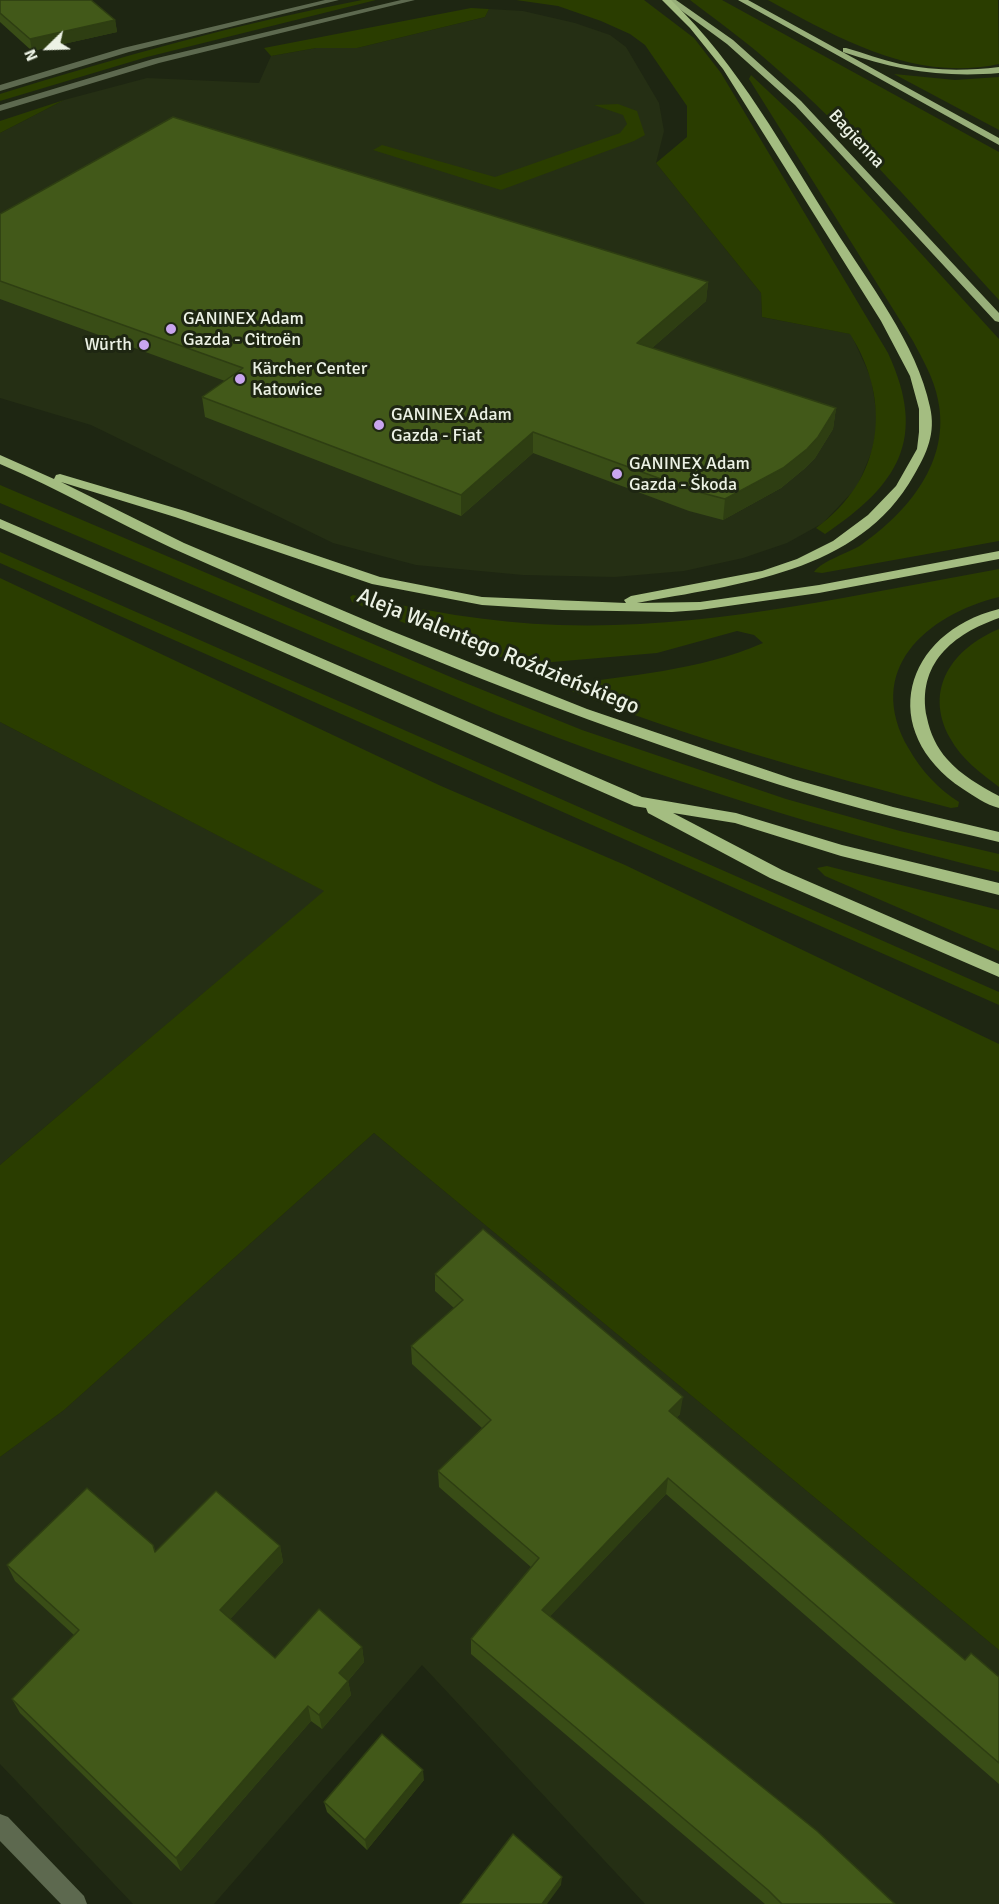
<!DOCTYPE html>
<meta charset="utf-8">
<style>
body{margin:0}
#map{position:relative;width:999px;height:1904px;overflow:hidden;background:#1e2612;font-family:Signika,sans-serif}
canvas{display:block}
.north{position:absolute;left:18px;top:18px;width:60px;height:60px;-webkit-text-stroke:4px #1e2612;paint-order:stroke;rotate:247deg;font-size:16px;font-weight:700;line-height:24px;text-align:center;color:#ecf2e5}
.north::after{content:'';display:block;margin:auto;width:21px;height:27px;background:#ecf2e5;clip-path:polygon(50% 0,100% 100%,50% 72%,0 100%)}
</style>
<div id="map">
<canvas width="999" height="1904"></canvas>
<div class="north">N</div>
</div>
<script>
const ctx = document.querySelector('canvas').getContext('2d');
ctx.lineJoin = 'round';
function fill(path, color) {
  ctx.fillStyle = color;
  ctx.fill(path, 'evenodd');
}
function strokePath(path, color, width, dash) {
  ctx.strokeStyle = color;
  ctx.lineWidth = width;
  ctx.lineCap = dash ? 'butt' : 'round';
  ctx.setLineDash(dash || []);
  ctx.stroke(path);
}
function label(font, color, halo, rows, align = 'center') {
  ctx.font = font + ' Signika,sans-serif';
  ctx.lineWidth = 6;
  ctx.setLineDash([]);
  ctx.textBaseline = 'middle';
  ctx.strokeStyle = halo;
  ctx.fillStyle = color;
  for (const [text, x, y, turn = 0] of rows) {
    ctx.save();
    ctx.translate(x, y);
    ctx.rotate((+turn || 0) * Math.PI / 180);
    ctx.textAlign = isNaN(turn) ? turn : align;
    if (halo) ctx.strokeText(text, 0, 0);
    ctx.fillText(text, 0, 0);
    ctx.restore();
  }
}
fill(new Path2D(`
 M 489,9 L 523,11 L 575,23 L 610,35 L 626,47 L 659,103 L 664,131 L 656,163 L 761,293 L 762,317 L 851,334 L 871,378 L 877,416 L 876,433 L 872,451 L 857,487 L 823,523 L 787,543 L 743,558 L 684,571 L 615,577 L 523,575 L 416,565 L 333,543 L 91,425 L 0,398 L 0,133 L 64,100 L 147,78 L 259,83 L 271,56 L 316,48 L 357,48 L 485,17 Z
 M 0,722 L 325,891 L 0,1165 Z
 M 374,1133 L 999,1650 L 999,1904 L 645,1904 L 422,1665 L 214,1904 L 133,1904 L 0,1764 L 0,1457 L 64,1410 Z`), '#252f14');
fill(new Path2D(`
 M 362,0 L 376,0 L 147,57 L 0,101 L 0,94 C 119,57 240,23 362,0 Z
 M 516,0 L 644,0 L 694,38 L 721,73 L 888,353 C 928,439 898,485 825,534 L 816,528 C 883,480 893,402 850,334 L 762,317 L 761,293 L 656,163 L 687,137 L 687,106 L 645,45 L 630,34 L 601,21 L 558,6 Z
 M 690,0 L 722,0 L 999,152 L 999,300 C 925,219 853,134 769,62 C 744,40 716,20 690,0 Z
 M 768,0 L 998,0 L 999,64 C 914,82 840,39 768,0 Z
 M 471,8 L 489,9 L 485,17 L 357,48 L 316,48 L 271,56 L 264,48 Z
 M 894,74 L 955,80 L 999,77 L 999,130 Z
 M 751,75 L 801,122 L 999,339 L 999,541 L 822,573 L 814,572 C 823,560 847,554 861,545 C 908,512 951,461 938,400 C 934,379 923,360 913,341 L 749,79 Z
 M 64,100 L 0,133 L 0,121 Z
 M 618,104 L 637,111 L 645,135 L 634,141 L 501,190 L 373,150 L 382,145 L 495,177 L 620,133 L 627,124 L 623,115 L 594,105 Z
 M 0,485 L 453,678 L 582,730 L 786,799 L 900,831 L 999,854 L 999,872 C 827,831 661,779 496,714 L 0,503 Z
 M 0,552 L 999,992 L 999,1005 L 0,563 Z
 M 999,569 L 999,597 C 926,615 863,670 909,749 C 920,769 939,790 959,802 L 958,807 L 951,808 C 819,774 686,738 559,686 C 628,675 699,671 763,643 L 754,635 L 737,631 L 657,653 L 529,664 L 488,654 L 457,644 L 352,602 L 350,597 L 353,595 C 421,610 489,623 559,625 C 708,630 853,595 999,569 Z
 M 0,578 L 441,786 L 625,865 L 999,1044 L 999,1650 L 374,1133 L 64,1410 L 0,1457 L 0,1165 L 324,891 L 0,722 Z
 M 999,629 L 999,787 C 981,773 961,759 950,738 C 923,689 953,648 999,629 Z
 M 827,866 L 999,910 L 999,951 L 825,876 L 817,868 Z`), '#2a3d00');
fill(new Path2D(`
 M 0,1814 L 8,1817 L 84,1896 L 87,1904 L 61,1904 L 0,1841 Z`), '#5d694f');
fill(new Path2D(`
 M 325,0 L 339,0 L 129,52 L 0,91 L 0,85 L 123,48 Z
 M 401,0 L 415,0 L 159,63 L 0,111 L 0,105 L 153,59 Z`), '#5d694f');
fill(new Path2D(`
 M 667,0 L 676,0 L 733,40 L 801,101 L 999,313 L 999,322 L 995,321 L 795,105 L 727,44 Z
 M 738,0 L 748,0 L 999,138 L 999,145 Z
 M 846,48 C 864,53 882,60 900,64 C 933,71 966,71 999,67 L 999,73 C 944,78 895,70 843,52 L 843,48 Z`), '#98af79');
fill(new Path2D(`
 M 662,0 L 671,0 C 739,65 784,150 834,228 C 868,282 917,344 930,407 C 936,433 927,453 914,475 C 859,574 736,584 637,603 L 700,602 L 819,585 L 999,551 L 999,559 L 819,593 L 700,610 L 672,612 L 562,610 L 482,605 L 372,584 L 175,517 L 61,482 L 184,543 L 384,628 L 587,709 L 793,779 L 893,807 L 999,832 L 999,842 C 926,825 852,808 780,785 C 573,720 372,637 174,549 C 115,522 59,489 0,464 L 0,455 L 54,479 L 56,475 L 60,474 L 185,511 L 380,577 L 482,597 L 626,603 L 624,600 L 631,596 L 762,571 L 797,559 L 833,541 L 868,515 L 896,486 L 917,449 L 919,432 L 919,409 L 910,376 L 881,321 L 723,69 L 690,28 Z
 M 0,519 L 642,797 L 736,813 L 842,845 L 999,883 L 999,895 L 841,856 L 735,823 L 673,813 L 782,870 L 999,964 L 999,977 L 770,878 L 648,813 L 646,808 L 634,806 L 0,528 Z
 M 999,609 L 999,618 C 953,634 916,664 927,718 C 930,733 937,748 947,759 C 961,775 980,786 999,796 L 999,808 C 986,805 974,796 963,789 C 876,731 903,633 999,609 Z`), '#a4bd81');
fill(new Path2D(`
 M 0,0 L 115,20 L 117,32 L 32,51 L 0,22 Z
 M 0,214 L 708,282 L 706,301 L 652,348 L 836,408 L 833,429 L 815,458 L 804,469 L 781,488 L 723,520 L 689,511 L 533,453 L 461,516 L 205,417 L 202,397 L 225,381 L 0,299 Z
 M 435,1274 L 680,1414 L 676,1418 L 965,1660 L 999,1677 L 999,1784 L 666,1494 L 550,1616 L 895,1904 L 765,1904 L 471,1654 L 471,1639 L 531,1567 L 439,1487 L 438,1471 L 482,1428 L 412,1364 L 411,1346 L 454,1308 L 435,1291 Z
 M 280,1546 L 283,1562 L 230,1619 L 275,1658 L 362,1647 L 364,1662 L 348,1681 L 351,1695 L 322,1729 L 311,1721 L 181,1871 L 20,1713 L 12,1699 L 74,1635 L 15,1581 L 7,1565 L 155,1552 Z
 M 424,1780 L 367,1850 L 327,1812 L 324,1802 Z`), '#394d16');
fill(new Path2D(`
 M 115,20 L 117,32 L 32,51 L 30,39 Z
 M 708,282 L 706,301 L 635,363 L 637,343 Z
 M 836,408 L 833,429 L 815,458 L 804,469 L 781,488 L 723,520 L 725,499 Z
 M 533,432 L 533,453 L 461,516 L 461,495 Z
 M 683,1397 L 680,1414 L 666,1428 L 669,1411 Z
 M 668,1478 L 666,1494 L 542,1625 L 542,1610 Z
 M 280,1546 L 283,1562 L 225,1625 L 220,1610 Z
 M 362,1647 L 364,1662 L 342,1688 L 339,1673 Z
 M 348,1681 L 351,1695 L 322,1729 L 319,1715 Z
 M 308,1706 L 311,1721 L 181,1871 L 176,1858 Z
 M 423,1770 L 424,1780 L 367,1850 L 365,1840 Z
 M 562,1877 L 561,1885 L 547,1904 L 542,1904 Z`), '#2e3e12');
const building = new Path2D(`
 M 0,0 L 91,0 L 115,20 L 30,39 L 0,13 Z
 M 173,117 L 708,282 L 637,343 L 836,408 L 818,437 L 807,449 L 783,468 L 725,499 L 691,490 L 533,432 L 461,495 L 202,397 L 243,368 L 0,281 L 0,214 Z
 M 483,1229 L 683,1397 L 669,1411 L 965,1660 L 971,1653 L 999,1677 L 999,1763 L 668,1478 L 542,1610 L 817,1831 L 895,1904 L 782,1904 L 768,1890 L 471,1639 L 539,1558 L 438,1471 L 491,1420 L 411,1346 L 463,1300 L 435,1274 Z
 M 87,1488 L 153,1545 L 155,1552 L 216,1491 L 280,1546 L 220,1610 L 275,1658 L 319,1609 L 362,1647 L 339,1673 L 348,1681 L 319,1715 L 308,1706 L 176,1858 L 12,1699 L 79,1630 L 7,1565 Z
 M 382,1734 L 423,1770 L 365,1840 L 324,1802 Z
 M 513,1834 L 562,1877 L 542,1904 L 460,1904 Z`);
fill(building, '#425919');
strokePath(building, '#2e3e12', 1.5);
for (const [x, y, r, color] of [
 [171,329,6,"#c9a5ee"],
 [144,345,6,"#c9a5ee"],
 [240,379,6,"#c9a5ee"],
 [379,425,6,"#c9a5ee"],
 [617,474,6,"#c9a5ee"]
]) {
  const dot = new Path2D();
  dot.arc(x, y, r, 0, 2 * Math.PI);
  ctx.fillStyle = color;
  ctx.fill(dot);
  strokePath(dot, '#1e2612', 2);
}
label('18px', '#ecf2e5', '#1e2612', [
 ["Bagienna",856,139,47]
]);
label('18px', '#ecf2e5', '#1e2612', [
 ["GANINEX Adam",183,319],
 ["Gazda - Citroën",183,340],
 ["Würth",132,345,"right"],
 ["Kärcher Center",252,369],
 ["Katowice",252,390],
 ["GANINEX Adam",391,415],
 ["Gazda - Fiat",391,436],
 ["GANINEX Adam",629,464],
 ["Gazda - Škoda",629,485]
], 'left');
label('22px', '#ecf2e5', '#1e2612', [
 ["Aleja Walentego Roździeńskiego",498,652,22]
]);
</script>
